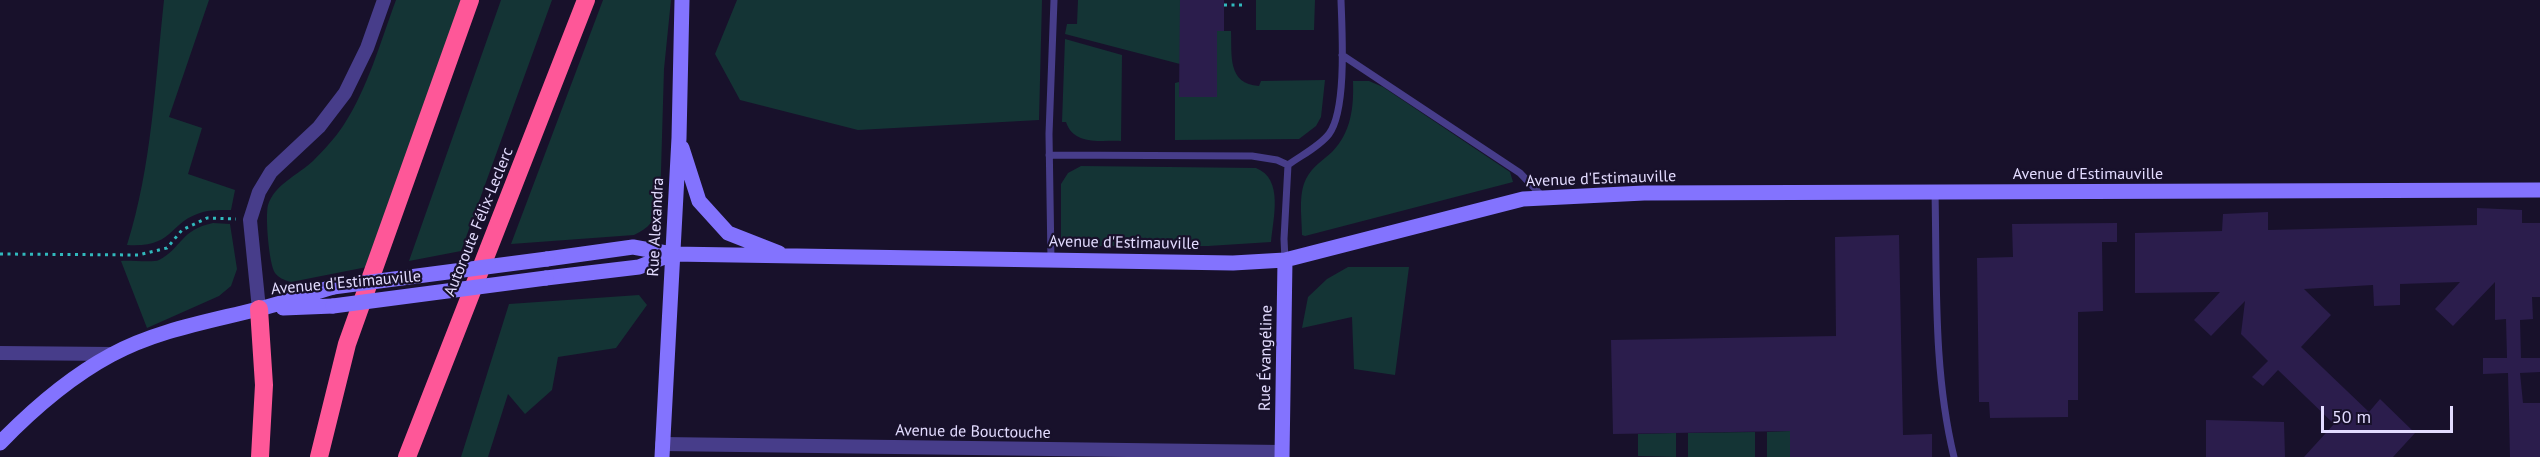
<!DOCTYPE html>
<meta charset="utf-8">
<style>
body{margin:0}
#map{position:relative;width:2540px;height:457px;overflow:hidden;background:#18112b;font-family:"PT Sans",sans-serif}
canvas{display:block}
.scale{position:absolute;left:2321px;top:406px;width:132px;height:27px;box-sizing:border-box;border:3px solid #e3dcff;border-top:0;padding-left:8px;font-size:18px;line-height:21px;white-space:nowrap;color:#e3dcff;-webkit-text-stroke:4px #18112b;paint-order:stroke}
</style>
<div id="map">
<canvas width="2540" height="457"></canvas>
<div class="scale">50 m</div>
</div>
<script>
const ctx = document.querySelector('canvas').getContext('2d');
ctx.lineJoin = 'round';
function fill(path, color) {
  ctx.fillStyle = color;
  ctx.fill(path, 'evenodd');
}
function strokePath(path, color, width, dash) {
  ctx.strokeStyle = color;
  ctx.lineWidth = width;
  ctx.lineCap = dash ? 'butt' : 'round';
  ctx.setLineDash(dash || []);
  ctx.stroke(path);
}
function label(font, color, halo, rows, align = 'center') {
  ctx.font = font + ' "PT Sans",sans-serif';
  ctx.lineWidth = 4.5;
  ctx.setLineDash([]);
  ctx.textBaseline = 'middle';
  ctx.strokeStyle = halo;
  ctx.fillStyle = color;
  for (const [text, x, y, turn = 0] of rows) {
    ctx.save();
    ctx.translate(x, y);
    ctx.rotate((+turn || 0) * Math.PI / 180);
    ctx.textAlign = isNaN(turn) ? turn : align;
    if (halo) ctx.strokeText(text, 0, 0);
    ctx.fillText(text, 0, 0);
    ctx.restore();
  }
}
fill(new Path2D(`
 M 164,0 L 209,0 L 169,117 L 202,128 L 188,174 L 235,190 L 231,210 C 222,210 211,210 203,212 C 167,222 176,248 127,245 C 152,166 155,82 164,0 Z
 M 396,0 L 461,0 L 367,267 L 291,282 C 284,280 279,278 275,273 C 269,264 265,216 268,205 C 275,184 298,175 313,161 C 323,151 335,138 343,126 C 368,88 380,43 396,0 Z
 M 501,0 L 552,0 L 461,251 L 409,261 Z
 M 603,0 L 671,0 L 664,69 L 660,205 C 655,220 649,228 634,235 L 511,244 Z
 M 737,0 L 1042,0 L 1039,120 L 858,130 L 740,100 L 715,54 Z
 M 1078,0 L 1180,0 L 1180,64 L 1065,34 L 1067,24 L 1077,24 Z
 M 1256,0 L 1315,0 L 1314,30 L 1256,30 Z
 M 1217,31 L 1231,31 C 1232,55 1227,84 1259,86 L 1261,81 L 1325,80 L 1321,117 L 1316,126 L 1299,139 L 1175,140 L 1175,83 L 1179,82 L 1180,97 L 1217,97 Z
 M 1065,39 L 1122,55 L 1121,141 C 1101,140 1074,146 1066,122 L 1062,122 Z
 M 1353,81 L 1369,81 L 1383,87 L 1510,172 L 1513,182 L 1305,236 L 1302,235 C 1302,217 1298,195 1306,179 C 1312,167 1323,160 1332,152 C 1351,133 1354,107 1353,81 Z
 M 1081,166 L 1256,168 C 1284,179 1273,218 1271,242 L 1208,246 L 1068,246 L 1066,241 L 1061,241 L 1061,184 L 1068,173 Z
 M 213,223 L 230,224 L 237,269 L 231,286 L 219,296 L 147,328 L 121,261 C 130,260 153,263 159,260 C 182,248 180,230 213,223 Z
 M 1348,267 L 1409,267 L 1395,375 L 1354,369 L 1352,317 L 1302,328 L 1308,297 L 1327,279 Z
 M 639,295 L 647,305 L 616,348 L 558,357 L 552,390 L 525,414 L 508,394 L 488,457 L 461,457 L 509,304 Z
 M 1790,431 L 1790,457 L 1767,457 L 1767,432 Z
 M 1755,432 L 1755,457 L 1688,457 L 1688,433 Z
 M 1676,433 L 1676,457 L 1638,456 L 1638,434 Z`), '#143435');
fill(new Path2D(`
 M 1180,0 L 1224,0 L 1224,31 L 1217,31 L 1217,97 L 1179,97 Z
 M 2477,208 L 2522,210 L 2522,223 L 2540,223 L 2540,297 L 2532,297 L 2533,319 L 2520,320 L 2521,358 L 2540,358 L 2540,372 L 2520,373 L 2523,403 L 2540,403 L 2540,457 L 2510,457 L 2508,373 L 2483,374 L 2483,358 L 2507,358 L 2506,319 L 2495,320 L 2495,282 L 2453,326 L 2435,309 L 2460,282 L 2400,284 L 2400,305 L 2374,306 L 2373,285 L 2304,289 L 2331,315 L 2301,347 L 2369,412 L 2380,399 L 2415,433 L 2393,457 L 2304,457 L 2334,424 L 2278,370 L 2263,386 L 2252,377 L 2268,361 L 2241,334 L 2245,301 L 2211,336 L 2194,320 L 2220,292 L 2135,293 L 2135,233 L 2222,231 L 2223,214 L 2268,212 L 2268,230 L 2477,225 Z
 M 2117,223 L 2117,242 L 2102,242 L 2103,311 L 2078,312 L 2078,400 L 2068,400 L 2068,417 L 1990,418 L 1989,402 L 1979,402 L 1977,258 L 2013,257 L 2012,224 Z
 M 1899,235 L 1903,435 L 1932,434 L 1932,457 L 1790,457 L 1790,431 L 1613,434 L 1611,340 L 1836,336 L 1835,237 Z
 M 2206,420 L 2284,422 L 2285,457 L 2206,457 Z`), '#2b1d4c');
strokePath(new Path2D(`
 M 1224,5 L 1245,5
 M 0,254 L 138,255 L 167,248 L 182,230 L 207,218 L 236,219`), '#31b9bd', 3, [3, 4.5]);
strokePath(new Path2D(`
 M 1342,55 L 1520,173 L 1543,197
 M 1049,155 L 1252,156 L 1277,160 L 1288,165
 M 1935,192 C 1937,280 1933,371 1954,457
 M 1051,260 L 1049,134 L 1054,0
 M 1285,260 L 1284,239 L 1288,165 C 1300,156 1319,147 1329,134 C 1347,110 1342,31 1341,0`), '#473d8a', 7);
strokePath(new Path2D(`
 M 259,309 L 250,220 L 259,192 L 271,172 L 319,127 L 345,93 L 367,48 L 384,0
 M 0,353 L 113,354
 M 662,444 L 1282,452`), '#473d8a', 14);
strokePath(new Path2D(`
 M 682,148 L 699,201 L 728,233 L 779,253
 M 547,259 L 633,247 L 672,254 L 1233,263 L 1285,260 L 1523,199 L 1644,193 L 2540,190
 M 546,278 L 639,267 L 672,254
 M 283,308 L 333,306
 M 0,443 C 32,410 70,377 111,355 C 155,331 206,322 254,310 C 281,304 307,295 333,287
 M 662,457 L 679,138 L 682,0
 M 1282,457 L 1285,260`), '#8373fe', 15);
strokePath(new Path2D(`
 M 259,309 L 264,385 L 260,457
 M 319,457 L 347,344 L 470,0
 M 407,457 L 586,0`), '#fe5798', 18);
strokePath(new Path2D(`
 M 333,287 L 547,259
 M 333,306 L 546,278`), '#8373fe', 15);
label('16px', '#e3dcff', '#18112b', [
 ["Avenue d'Estimauville",2088,174],
 ["Avenue d'Estimauville",1601,179,-2],
 ["Autoroute Félix-Leclerc",479,222,-68],
 ["Rue Alexandra",656,227,-87],
 ["Avenue d'Estimauville",1124,243,1],
 ["Avenue d'Estimauville",346,283,-5],
 ["Rue Évangéline",1266,358,-89],
 ["Avenue de Bouctouche",973,432,1]
]);
</script>
